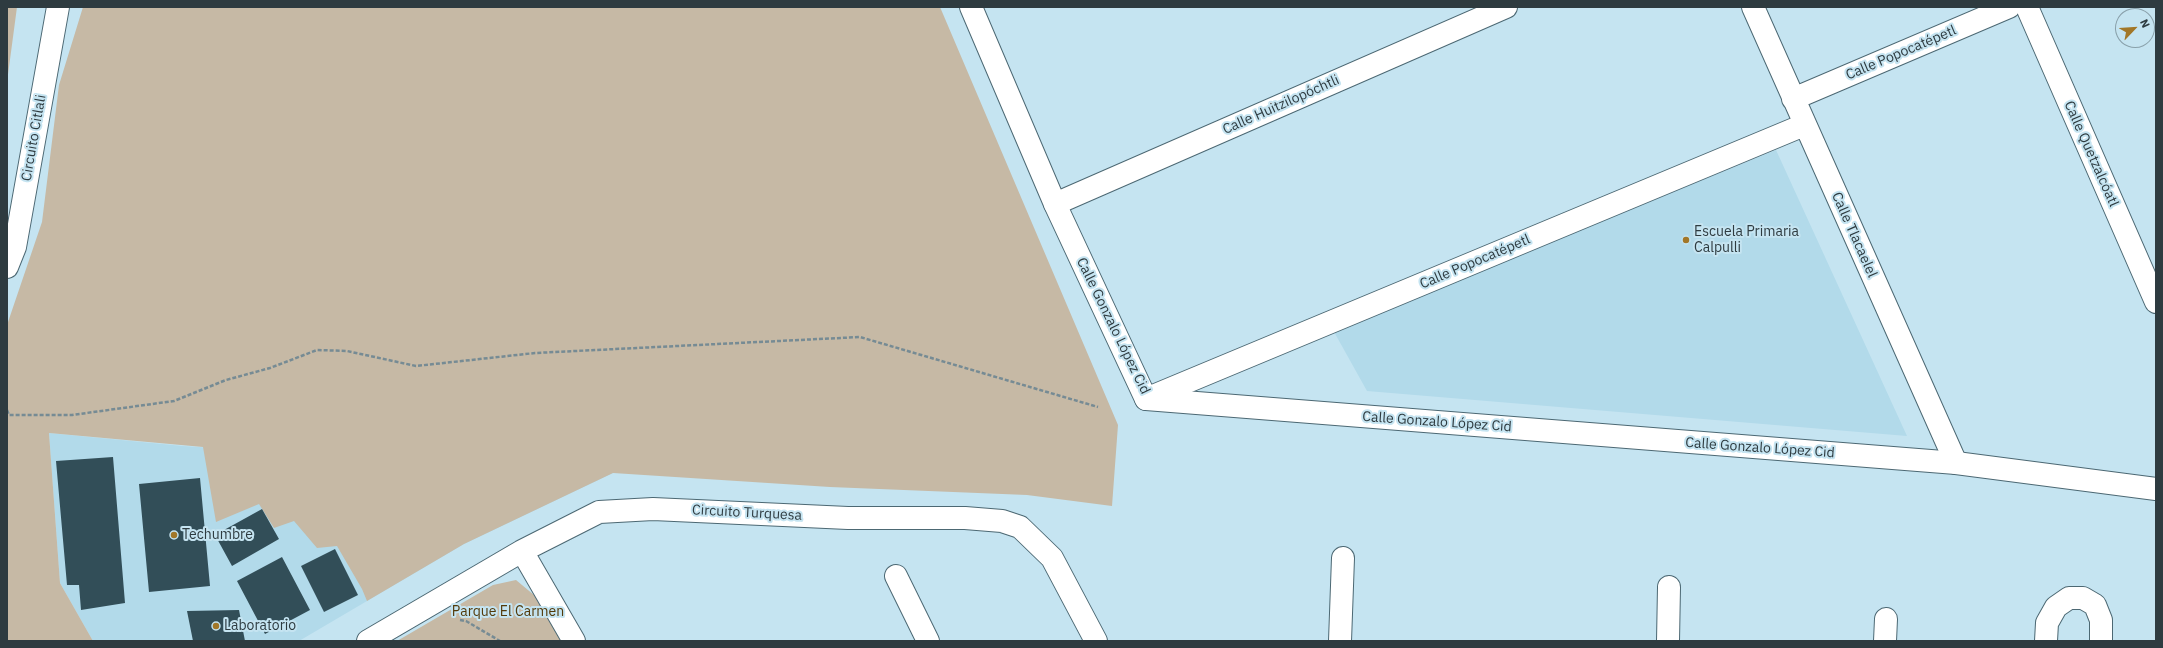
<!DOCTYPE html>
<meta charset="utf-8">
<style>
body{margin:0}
#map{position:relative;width:2163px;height:648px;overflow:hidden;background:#c5e4f1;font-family:"IBM Plex Sans",sans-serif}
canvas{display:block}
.frame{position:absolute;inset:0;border:8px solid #2e3b40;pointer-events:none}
.north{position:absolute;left:2115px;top:8px;width:40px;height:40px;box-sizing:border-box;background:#c5e4f1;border:1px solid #89a0aa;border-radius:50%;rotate:65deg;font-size:11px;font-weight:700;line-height:16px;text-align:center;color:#2e3b40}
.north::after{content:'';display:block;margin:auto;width:14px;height:18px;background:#a27728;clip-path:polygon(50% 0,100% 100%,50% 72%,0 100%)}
</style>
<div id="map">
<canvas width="2163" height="648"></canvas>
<div class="frame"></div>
<div class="north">N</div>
</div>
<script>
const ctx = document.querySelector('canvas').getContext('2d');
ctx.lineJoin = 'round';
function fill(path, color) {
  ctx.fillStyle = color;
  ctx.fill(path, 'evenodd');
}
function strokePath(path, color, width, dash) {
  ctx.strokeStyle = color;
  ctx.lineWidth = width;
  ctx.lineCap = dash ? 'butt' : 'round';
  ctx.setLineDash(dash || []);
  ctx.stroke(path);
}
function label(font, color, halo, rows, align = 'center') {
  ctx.font = font + ' "IBM Plex Sans",sans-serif';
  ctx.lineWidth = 4;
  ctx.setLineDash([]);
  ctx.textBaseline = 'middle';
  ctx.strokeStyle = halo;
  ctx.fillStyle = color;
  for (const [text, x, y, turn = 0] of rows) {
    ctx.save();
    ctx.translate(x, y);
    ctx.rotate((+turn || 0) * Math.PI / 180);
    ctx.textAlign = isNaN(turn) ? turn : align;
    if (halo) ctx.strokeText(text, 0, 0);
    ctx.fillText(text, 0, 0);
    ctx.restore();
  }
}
fill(new Path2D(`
 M 1776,150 L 1907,436 L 1367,391 L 1333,330 Z
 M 49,433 L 183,446 L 613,473 L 464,544 L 299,641 L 93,641 L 60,583 Z`), '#b2daea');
fill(new Path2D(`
 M 7,7 L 17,7 L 7,82 Z
 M 83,7 L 940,7 L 1118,425 L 1112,506 L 1027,495 L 830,487 L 613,473 L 464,544 L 367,601 L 362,589 L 337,546 L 317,548 L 294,521 L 274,528 L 259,504 L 216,522 L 203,447 L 49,433 L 60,583 L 93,641 L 7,641 L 7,325 L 42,222 L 59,85 Z
 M 516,580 L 534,595 L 561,641 L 397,641 L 493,585 Z`), '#c6b9a5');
fill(new Path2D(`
 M 113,457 L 125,603 L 81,610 L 79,585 L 67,585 L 56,461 Z
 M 200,478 L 210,586 L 149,592 L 139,484 Z
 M 262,509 L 279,539 L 232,566 L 215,535 Z
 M 335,549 L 358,595 L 324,612 L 301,566 Z
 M 282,557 L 310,610 L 265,634 L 237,581 Z
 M 239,610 L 245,641 L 193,641 L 187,611 Z`), '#324e58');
const minor = new Path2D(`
 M 1753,7 L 1956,463
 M 2027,7 L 2156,302
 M 1793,99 L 2009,7
 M 1055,204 L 1506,7
 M 1146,399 L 1804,125
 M 522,551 L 574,641
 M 896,576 L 928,641
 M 368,641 L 522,551 L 599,512 L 653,509 L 848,518 L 965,518 L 1002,521 L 1020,527 L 1052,558 L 1096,641
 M 1340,641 L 1343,558
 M 1668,641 L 1669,587
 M 1885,641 L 1886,619
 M 2046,641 L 2047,623 L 2056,607 L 2069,598 L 2083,598 L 2095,605 L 2101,620 L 2101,641`);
const tertiary = new Path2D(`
 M 971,7 L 1055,204 L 1146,399 L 1956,463 L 2156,489
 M 7,267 L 15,247 L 58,7`);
strokePath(minor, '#4c6873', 24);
strokePath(tertiary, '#4c6873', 24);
strokePath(new Path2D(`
 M 7,410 L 9,415 L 72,415 L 174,401 L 226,380 L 270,368 L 317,350 L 347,351 L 416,366 L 535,353 L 860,337 L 1098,407
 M 460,620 L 466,621 L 500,641`), '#768b94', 2.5, [4, 2]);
strokePath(minor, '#fff', 22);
strokePath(tertiary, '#fff', 22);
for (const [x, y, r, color] of [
 [1686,240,4,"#a27728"],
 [174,535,4,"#a27728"],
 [216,626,4,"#a27728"]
]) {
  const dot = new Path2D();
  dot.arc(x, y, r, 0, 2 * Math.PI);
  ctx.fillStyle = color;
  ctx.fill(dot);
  strokePath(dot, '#c5e4f1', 1.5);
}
label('14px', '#2e3b40', '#c5e4f1', [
 ["Calle Popocatépetl",1901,53,-23],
 ["Calle Huitzilopóchtli",1281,105,-24],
 ["Circuito Citlali",34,138,-80],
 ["Calle Quetzalcóatl",2091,154,66],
 ["Calle Tlacaelel",1854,235,66],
 ["Calle Popocatépetl",1475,262,-23],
 ["Calle Gonzalo López Cid",1113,326,64],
 ["Calle Gonzalo López Cid",1437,422,4],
 ["Calle Gonzalo López Cid",1760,448,4],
 ["Circuito Turquesa",747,513,3]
]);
label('14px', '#2e3b40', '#c5e4f1', [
 ["Escuela Primaria",1694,232],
 ["Calpulli",1694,248],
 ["Techumbre",182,535],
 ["Laboratorio",224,626]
], 'left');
label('14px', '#533a0a', '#c5e4f1', [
 ["Parque El Carmen",508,612]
]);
</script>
